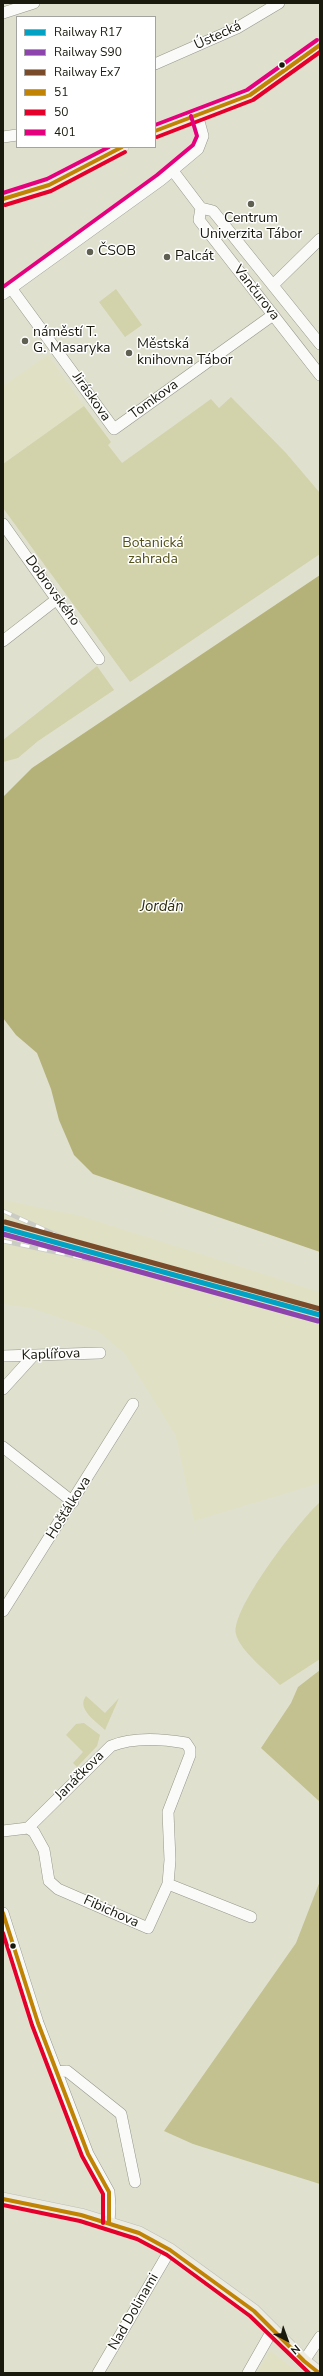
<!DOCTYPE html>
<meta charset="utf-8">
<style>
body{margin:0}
#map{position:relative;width:323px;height:2376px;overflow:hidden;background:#e0e0cf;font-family:"Nunito Sans",sans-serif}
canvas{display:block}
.frame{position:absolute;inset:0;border:4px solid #19190e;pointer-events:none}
.legend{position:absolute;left:16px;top:16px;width:140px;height:132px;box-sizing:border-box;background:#fff;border:1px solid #a3a39f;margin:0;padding:5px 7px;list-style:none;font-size:12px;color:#19190e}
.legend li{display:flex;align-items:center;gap:8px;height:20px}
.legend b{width:20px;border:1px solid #a3a39f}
.north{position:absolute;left:267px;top:2320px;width:40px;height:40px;-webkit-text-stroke:3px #fff;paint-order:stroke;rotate:139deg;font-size:11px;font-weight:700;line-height:16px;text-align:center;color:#19190e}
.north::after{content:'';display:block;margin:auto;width:14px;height:18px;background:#19190e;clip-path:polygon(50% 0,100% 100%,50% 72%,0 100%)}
</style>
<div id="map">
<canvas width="323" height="2376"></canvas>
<div class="frame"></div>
<ul class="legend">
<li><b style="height:5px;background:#01a2c4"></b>Railway R17</li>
<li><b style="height:5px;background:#8e44ad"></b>Railway S90</li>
<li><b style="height:5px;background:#7a4b2a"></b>Railway Ex7</li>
<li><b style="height:5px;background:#c08304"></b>51</li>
<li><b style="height:5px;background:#e4002b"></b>50</li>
<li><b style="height:5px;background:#e5007d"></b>401</li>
</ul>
<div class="north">N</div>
</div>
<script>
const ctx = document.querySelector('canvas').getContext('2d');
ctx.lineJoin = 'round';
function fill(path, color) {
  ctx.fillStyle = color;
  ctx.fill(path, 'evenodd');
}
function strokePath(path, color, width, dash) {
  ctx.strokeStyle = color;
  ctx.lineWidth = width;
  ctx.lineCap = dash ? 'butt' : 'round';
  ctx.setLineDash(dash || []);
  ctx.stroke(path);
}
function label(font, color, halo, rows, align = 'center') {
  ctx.font = font + ' "Nunito Sans",sans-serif';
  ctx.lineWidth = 3;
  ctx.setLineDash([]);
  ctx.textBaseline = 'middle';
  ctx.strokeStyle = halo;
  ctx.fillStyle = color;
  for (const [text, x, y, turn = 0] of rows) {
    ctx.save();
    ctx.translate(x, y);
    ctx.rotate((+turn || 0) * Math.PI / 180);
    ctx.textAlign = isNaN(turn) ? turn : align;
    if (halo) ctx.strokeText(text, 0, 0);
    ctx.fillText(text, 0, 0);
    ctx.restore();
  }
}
fill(new Path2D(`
 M 48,355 L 84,406 L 3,464 L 3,386 Z
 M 3,1200 L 81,1216 L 320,1292 L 320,1483 L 194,1521 L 176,1436 L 125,1354 L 98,1331 L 31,1308 L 3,1304 Z
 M 270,2351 L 272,2352 L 299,2373 L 257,2373 Z`), '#e0e0c4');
fill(new Path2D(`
 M 116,289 L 142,325 L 125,337 L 99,302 Z
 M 231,397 L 286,453 L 320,493 L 320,554 L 130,682 L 3,508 L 3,464 L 84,406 L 111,442 L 108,445 L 122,463 L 211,399 L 219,408 Z
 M 97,666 L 114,690 L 38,741 L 18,758 L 3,762 L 3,740 Z
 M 320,1502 L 320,1659 L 280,1685 C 269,1673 239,1650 236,1634 C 230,1610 300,1520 320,1502 Z
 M 86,1696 L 105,1713 L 119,1698 L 105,1730 C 96,1721 76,1709 86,1696 Z
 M 84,1723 L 100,1735 L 97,1746 L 77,1767 L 73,1763 L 83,1752 L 66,1735 L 76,1724 Z`), '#d2d2ab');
fill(new Path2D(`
 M 320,1670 L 320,1802 L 261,1748 L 291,1703 L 298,1687 Z
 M 320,1881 L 320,2184 L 193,2144 L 164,2131 L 296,1943 Z`), '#c2c18f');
fill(new Path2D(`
 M 320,575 L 320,1252 L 93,1174 L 74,1155 L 59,1120 L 51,1089 L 37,1053 L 16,1035 L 3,1018 L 3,797 L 32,768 Z`), '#b4b279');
const minor = new Path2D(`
 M 3,13 L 34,3
 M 155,64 L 237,28 L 279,3
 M 3,137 L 17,135
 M 173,171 L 201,208 L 213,211 L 320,344
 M 201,208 L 199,220 L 320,375
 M 273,285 L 320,239
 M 11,288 L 114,429 L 273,315
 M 3,294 L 161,180 L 198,149 L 203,136 L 197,114
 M 3,524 L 99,659
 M 3,641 L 57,599
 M 3,1356 L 100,1353
 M 3,1389 L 33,1356
 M 3,1447 L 73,1502
 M 3,1611 L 133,1404
 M 28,1828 L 111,1746 C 133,1737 163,1739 186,1743 L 190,1749 L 190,1755 L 168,1812 L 170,1860 L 168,1884
 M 3,1831 L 28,1828 L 34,1832 L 44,1850 L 49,1881 L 58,1889 L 148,1928 L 168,1884 L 251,1917
 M 3,1913 L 38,2023 L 88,2154 L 109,2192 L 110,2206 L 109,2223
 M 56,2072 L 67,2071 L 121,2114 L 135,2182
 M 304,2361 L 320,2337
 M 98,2373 L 170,2250
 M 248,2373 L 273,2329`);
const major = new Path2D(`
 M 155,131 L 250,95 L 320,45
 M 3,199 L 49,185 L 122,147
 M 3,2199 L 81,2215 L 139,2233 L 170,2250 L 254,2311 L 304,2361 L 319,2373`);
strokePath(minor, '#96968a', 12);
strokePath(major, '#bdbdb4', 14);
strokePath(minor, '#fafaf8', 11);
strokePath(major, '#ecece3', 13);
const rail = new Path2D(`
 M 3,1211 L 68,1240
 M 3,1241 L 92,1260`);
strokePath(rail, '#cbcbc6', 4.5);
strokePath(rail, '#fff', 3, [9]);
strokePath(new Path2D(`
 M 155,131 L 250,95 L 320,45
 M 3,199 L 49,185 L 122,147
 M 3,1913 L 38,2023 L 88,2154 L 109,2192 L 109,2223
 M 3,2199 L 81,2215 L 139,2233 L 170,2250 L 254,2311 L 304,2361 L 319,2373`), '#c08304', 4);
strokePath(new Path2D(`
 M 157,137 L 253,100 L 320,52
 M 5,205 L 51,191 L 125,152
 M 3,1933 L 32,2025 L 82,2156 L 103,2194 L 103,2223
 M 3,2205 L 80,2221 L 137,2239 L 167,2255 L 250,2316 L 309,2373`), '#e4002b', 4);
strokePath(new Path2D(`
 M 155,125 L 247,90 L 317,40
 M 3,193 L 47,179 L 109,147
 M 3,287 L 157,175 L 193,145 L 197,136 L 191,116`), '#e5007d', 4);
strokePath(new Path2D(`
 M 3,1228 L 320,1315`), '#01a2c4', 5);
strokePath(new Path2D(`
 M 3,1234 L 318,1321`), '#8e44ad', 5);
strokePath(new Path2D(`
 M 5,1222 L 320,1309`), '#7a4b2a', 5);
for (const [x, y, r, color] of [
 [282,65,3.5,"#19190e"],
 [251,204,4,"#5f5f52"],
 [90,252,4,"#5f5f52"],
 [167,257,4,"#5f5f52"],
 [25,341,4,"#5f5f52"],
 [129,353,4,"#5f5f52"],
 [13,1946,3.5,"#19190e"]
]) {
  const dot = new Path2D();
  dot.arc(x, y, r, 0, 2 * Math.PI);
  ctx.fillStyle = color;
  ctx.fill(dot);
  strokePath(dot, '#fff', 1.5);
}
label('14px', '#19190e', '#fff', [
 ["Ústecká",218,36,-25],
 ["Vančurova",256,293,52],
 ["Jiráskova",91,397,55],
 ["Tomkova",154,400,-36],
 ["Dobrovského",52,591,54],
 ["Kaplířova",51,1355,-2],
 ["Hošťálkova",69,1508,-58],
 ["Janáčkova",80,1776,-45],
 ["Fibichova",111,1912,24],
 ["Nad Dolinami",134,2312,-60]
]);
label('14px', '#19190e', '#fff', [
 ["Centrum",251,219,"center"],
 ["Univerzita Tábor",251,235,"center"],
 ["ČSOB",98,252],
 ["Palcát",175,257],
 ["náměstí T.",33,333],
 ["G. Masaryka",33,349],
 ["Městská",137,345],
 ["knihovna Tábor",137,361]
], 'left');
label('14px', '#535118', '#fff', [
 ["Botanická",153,544],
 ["zahrada",153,560]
]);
label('italic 15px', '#302f0d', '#fff', [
 ["Jordán",162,907]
]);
</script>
